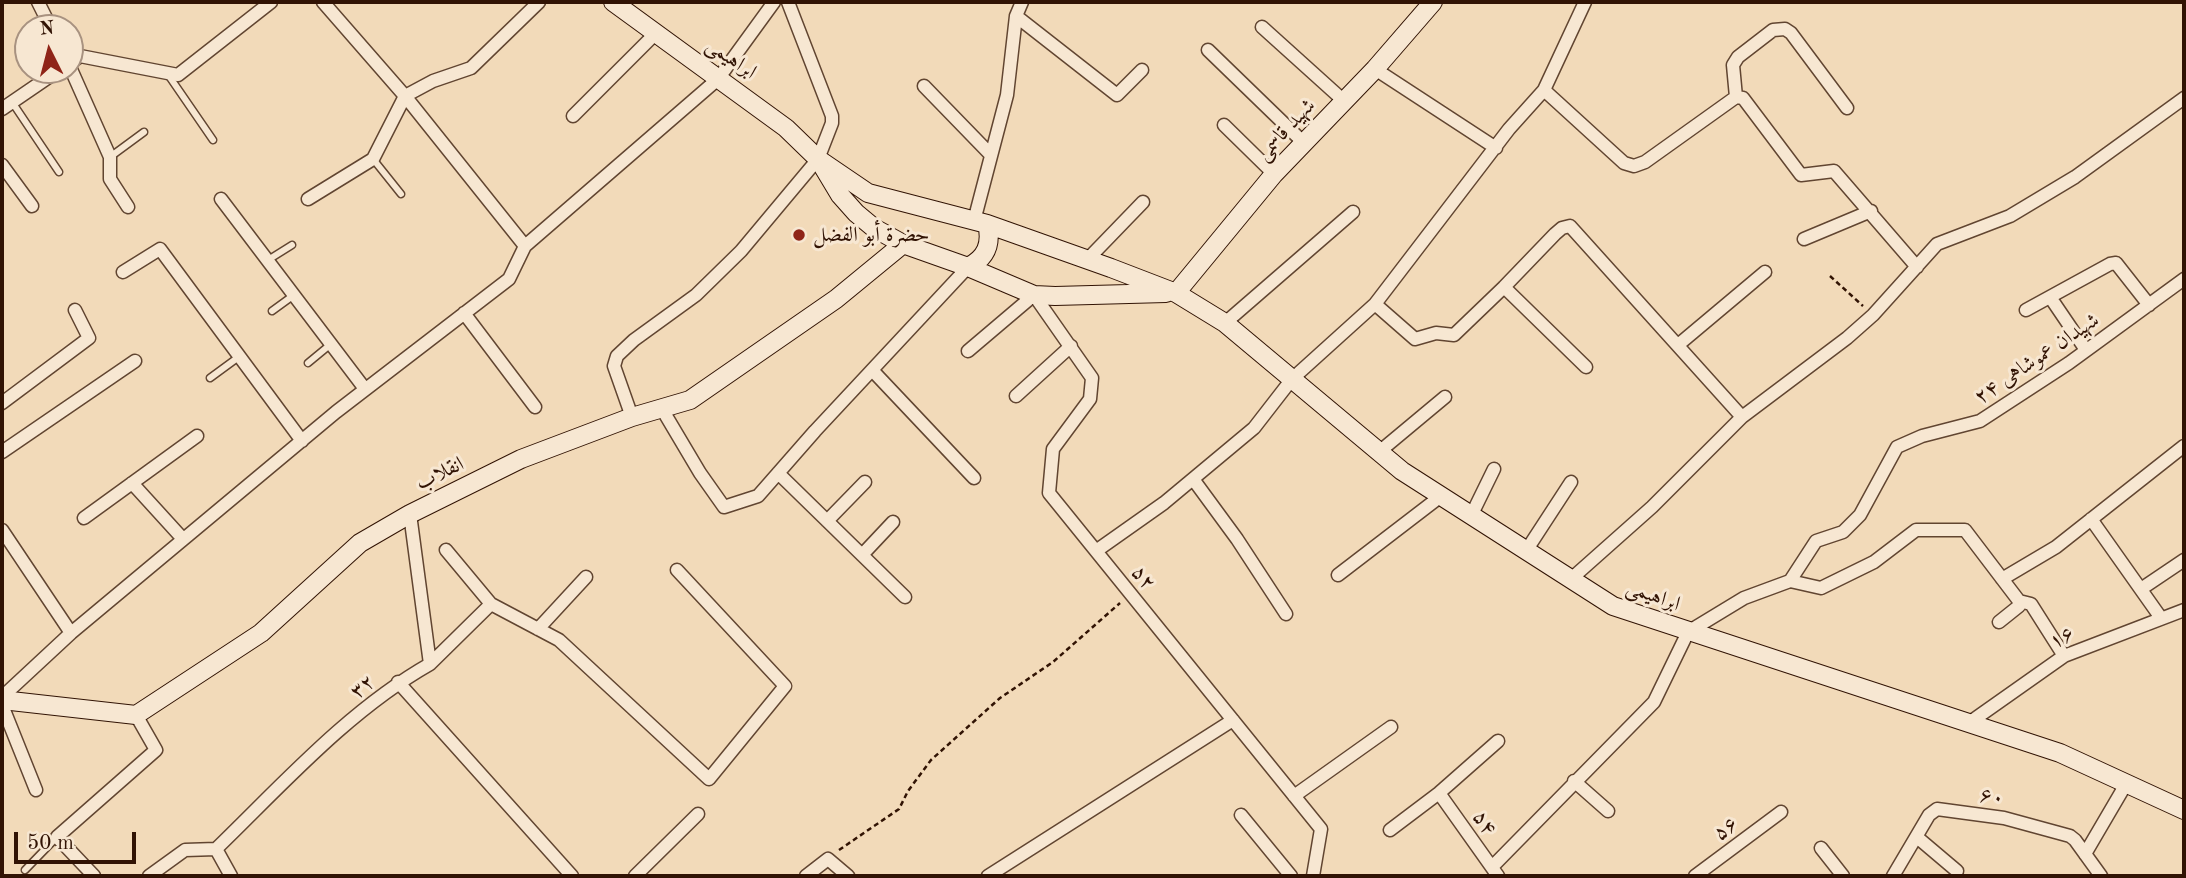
<!DOCTYPE html>
<meta charset="utf-8">
<style>
body{margin:0}
#map{position:relative;width:2186px;height:878px;overflow:hidden;background:#f2dab9;font-family:"Old Standard TT",serif}
canvas{display:block}
.frame{position:absolute;inset:0;border:4px solid #311304;pointer-events:none}
.north{position:absolute;left:14px;top:14px;width:70px;height:70px;box-sizing:border-box;background:#f7e7d2;border:2px solid #a89280;border-radius:50%;rotate:354deg;font-size:19px;font-weight:700;line-height:28px;text-align:center;color:#311304}
.north::after{content:'';display:block;margin:auto;width:24px;height:32px;background:#8f2418;clip-path:polygon(50% 0,100% 100%,50% 72%,0 100%)}
.scale{position:absolute;left:14px;top:832px;width:122px;height:32px;box-sizing:border-box;border:4px solid #311304;border-top:0;padding-left:9px;font-size:21px;line-height:24px;white-space:nowrap;color:#311304;-webkit-text-stroke:5px #f7e7d2;paint-order:stroke}
</style>
<div id="map">
<canvas width="2186" height="878"></canvas>
<div class="frame"></div>
<div class="north">N</div>
<div class="scale">50 m</div>
</div>
<script>
const ctx = document.querySelector('canvas').getContext('2d');
ctx.lineJoin = 'round';
function strokePath(path, color, width, dash) {
  ctx.strokeStyle = color;
  ctx.lineWidth = width;
  ctx.lineCap = dash ? 'butt' : 'round';
  ctx.setLineDash(dash || []);
  ctx.stroke(path);
}
function label(font, color, halo, rows, align = 'center') {
  ctx.font = font + ' "Old Standard TT",Amiri,serif';
  ctx.lineWidth = 6;
  ctx.setLineDash([]);
  ctx.textBaseline = 'middle';
  ctx.strokeStyle = halo;
  ctx.fillStyle = color;
  for (const [text, x, y, turn = 0] of rows) {
    ctx.save();
    ctx.translate(x, y);
    ctx.rotate((+turn || 0) * Math.PI / 180);
    ctx.textAlign = isNaN(turn) ? turn : align;
    if (halo) ctx.strokeText(text, 0, 0);
    ctx.fillText(text, 0, 0);
    ctx.restore();
  }
}
const lane = new Path2D(`
 M 169,76 L 213,140
 M 12,102 L 59,172
 M 110,157 L 144,132
 M 373,159 L 401,194
 M 268,260 L 292,245
 M 272,311 L 294,295
 M 308,363 L 331,344
 M 210,378 L 240,356
 M 25,870 L 57,837`);
const street = new Path2D(`
 M 38,2 L 51,28
 M 323,2 L 405,96 L 525,246
 M 1016,16 L 1117,95 L 1142,70
 M 1262,27 L 1344,101
 M 1208,50 L 1305,144
 M 70,63 L 80,56 L 178,75 L 271,2
 M 70,67 L 110,157 L 110,179 L 128,207
 M 1375,69 L 1496,148
 M 924,86 L 991,155
 M 1544,90 L 1624,163 L 1634,166 L 1645,162 L 1736,97 L 1743,98 L 1801,175 L 1834,171 L 1917,267
 M 1736,97 L 1733,65 L 1738,57 L 1773,30 L 1785,29 L 1791,33 L 1847,108
 M 2,109 L 59,70
 M 573,116 L 655,34
 M 1224,125 L 1274,174
 M 2,165 L 32,206
 M 221,199 L 365,389
 M 308,199 L 373,159 L 405,96 L 433,81 L 471,68 L 539,2
 M 974,221 L 1007,95 L 1016,16 L 1022,2
 M 1804,239 L 1871,211
 M 1086,261 L 1143,202
 M 123,272 L 160,249 L 302,441
 M 1504,287 L 1586,367
 M 2050,297 L 2086,350
 M 1375,304 L 1415,339 L 1436,333 L 1454,335 L 1504,287 L 1555,234 L 1562,228 L 1570,226 L 1742,417
 M 2026,310 L 2110,264 L 2116,263 L 2149,305
 M 464,313 L 535,407
 M 1225,323 L 1353,212
 M 1678,345 L 1765,272
 M 968,351 L 1034,295 L 1092,378 L 1090,399 L 1053,449 L 1049,493 L 1321,829 L 1313,876
 M 872,370 L 974,478
 M 1016,396 L 1071,346
 M 2,403 L 89,338 L 75,310
 M 662,409 L 700,473 L 724,507 L 758,496 L 815,431 L 968,267
 M 632,417 L 614,366 L 617,356 L 634,340 L 696,295 L 741,251 L 818,159 L 832,123 L 832,116 L 788,2
 M 2,452 L 135,361
 M 1379,452 L 1445,397
 M 778,473 L 905,597
 M 1193,479 L 1237,539 L 1286,614
 M 132,483 L 183,539
 M 1471,516 L 1494,469
 M 84,518 L 197,436
 M 2091,519 L 2161,618
 M 827,521 L 865,482
 M 2,530 L 71,633
 M 446,550 L 491,604
 M 1096,551 L 1164,503 L 1254,428 L 1292,379 L 1375,304 L 1509,129 L 1544,90 L 1585,2
 M 1526,551 L 1571,482
 M 862,555 L 893,522
 M 1338,575 L 1441,496
 M 1571,579 L 1652,507 L 1742,417 L 1847,338 L 1873,315 L 1937,244 L 2010,216 L 2075,177 L 2184,98
 M 2002,579 L 2056,547 L 2184,446
 M 1790,581 L 1821,588 L 1874,562 L 1916,530 L 1965,530 L 2019,601 L 2019,606 L 1999,622
 M 2141,589 L 2184,560
 M 2019,601 L 2031,604 L 2064,656
 M 538,629 L 586,577
 M 430,664 L 491,604 L 559,640 L 709,779 L 785,686 L 677,570
 M 398,682 L 572,876
 M 2,697 L 71,633 L 336,412 L 509,279 L 525,246 L 718,79 L 774,2
 M 2,705 L 36,790
 M 1969,723 L 2064,656 L 2184,610
 M 1574,781 L 1608,811
 M 1439,793 L 1498,876
 M 1294,796 L 1391,727
 M 1241,815 L 1291,876
 M 1390,830 L 1439,793 L 1498,741
 M 1918,838 L 1957,871
 M 1821,848 L 1843,876
 M 216,849 C 283,784 349,710 430,664 L 410,514
 M 216,849 L 231,876
 M 2085,854 L 2126,784
 M 1492,867 L 1654,702 L 1688,632 L 1744,598 L 1790,581 L 1816,541 L 1843,532 L 1860,515 L 1897,447 L 1922,436 L 1980,421 L 2069,363 L 2184,279
 M 94,876 L 57,837 L 156,750 L 136,715
 M 149,876 L 185,850 L 216,849
 M 635,876 L 698,814
 M 806,876 L 828,859 L 848,876
 M 988,876 L 1233,720
 M 1695,876 L 1781,812
 M 1893,876 L 1929,815 L 1937,809 L 2004,818 L 2070,836 L 2075,840 L 2101,876`);
const secondary = new Path2D(`
 M 613,2 L 786,128 L 818,159 L 868,193 L 987,224 L 1111,268 L 1176,293 L 1225,323 L 1402,471 L 1613,606 L 2060,753 L 2184,810
 M 822,165 L 840,195 L 856,213 L 874,228 L 903,244 L 968,267 L 1034,295 L 1055,296 L 1166,293
 M 968,267 C 986,258 992,244 987,224
 M 1176,293 L 1274,174 L 1375,69 L 1433,2
 M 2,700 L 136,715 L 261,633 L 360,543 L 410,514 L 521,459 L 632,417 L 690,400 L 836,299 L 903,244`);
strokePath(lane, '#614531', 9);
strokePath(street, '#614531', 15);
strokePath(secondary, '#311304', 20);
strokePath(new Path2D(`
 M 1830,276 L 1863,306
 M 839,850 L 899,809 L 908,791 L 931,760 L 1000,698 L 1053,662 L 1120,603`), '#311304', 2.5, [5, 3.5]);
strokePath(lane, '#f7e7d2', 6);
strokePath(street, '#f7e7d2', 12);
strokePath(secondary, '#f7e7d2', 18);
for (const [x, y, r, color] of [
 [799,235,7,"#8f2418"]
]) {
  const dot = new Path2D();
  dot.arc(x, y, r, 0, 2 * Math.PI);
  ctx.fillStyle = color;
  ctx.fill(dot);
  strokePath(dot, '#f7e7d2', 2.5);
}
label('21px', '#311304', '#f7e7d2', [
 ["ابراهیمی",731,59,35],
 ["شهید قاسمی",1286,130,-47],
 ["۲۴ شهیدان عموشاهی",2037,359,-34],
 ["انقلاب",440,474,-26],
 ["۵۲",1143,578,51],
 ["ابراهیمی",1653,596,20],
 ["۱۶",2062,638,-27],
 ["۳۲",363,687,-40],
 ["۶۰",1992,797,9],
 ["۵۴",1484,823,55],
 ["۵۶",1726,829,-37]
]);
label('21px', '#311304', '#f7e7d2', [
 ["حضرة أبو الفضل",813,235]
], 'left');
</script>
